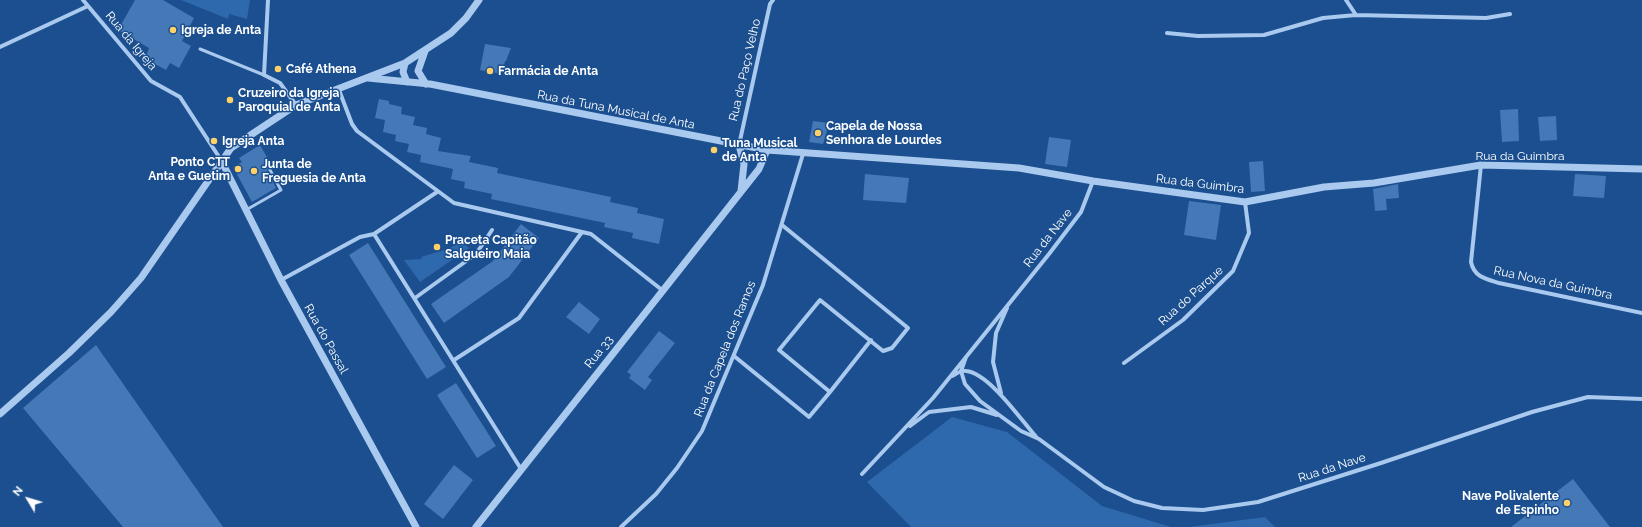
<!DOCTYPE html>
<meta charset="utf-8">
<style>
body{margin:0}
#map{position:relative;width:1642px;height:527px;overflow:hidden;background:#1b4f8f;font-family:Raleway,sans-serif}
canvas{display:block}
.north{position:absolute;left:8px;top:479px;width:40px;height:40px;-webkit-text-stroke:3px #1b4f8f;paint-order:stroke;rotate:308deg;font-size:11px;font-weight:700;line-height:16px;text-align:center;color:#fff}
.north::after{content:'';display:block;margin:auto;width:14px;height:18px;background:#fff;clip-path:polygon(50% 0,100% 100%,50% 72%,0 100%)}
</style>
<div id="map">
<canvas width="1642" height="527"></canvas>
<div class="north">N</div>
</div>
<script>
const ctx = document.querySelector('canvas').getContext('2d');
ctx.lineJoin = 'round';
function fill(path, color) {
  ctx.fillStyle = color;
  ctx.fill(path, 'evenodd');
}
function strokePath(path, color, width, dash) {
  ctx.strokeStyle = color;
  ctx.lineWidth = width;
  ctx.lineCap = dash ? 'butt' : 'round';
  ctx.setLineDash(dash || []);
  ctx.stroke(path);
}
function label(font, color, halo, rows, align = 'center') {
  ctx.font = font + ' Raleway,sans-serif';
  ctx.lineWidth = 3;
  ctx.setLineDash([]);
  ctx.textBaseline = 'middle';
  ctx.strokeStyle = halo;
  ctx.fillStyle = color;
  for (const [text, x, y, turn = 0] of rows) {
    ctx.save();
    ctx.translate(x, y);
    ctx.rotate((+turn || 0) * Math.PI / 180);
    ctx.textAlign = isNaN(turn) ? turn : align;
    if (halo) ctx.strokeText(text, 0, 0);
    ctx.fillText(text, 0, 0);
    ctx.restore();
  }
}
fill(new Path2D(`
 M 181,0 L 250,0 L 247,19 L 229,14 L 228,19 Z
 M 460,242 L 469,248 L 420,282 L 404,260 L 422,259 L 421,257 L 448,249 Z
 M 952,417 L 1007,432 L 1102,506 L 1171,527 L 911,527 L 867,482 Z
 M 1265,517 L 1275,527 L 1189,527 Z`), '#2e69ad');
fill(new Path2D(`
 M 135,0 L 163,0 L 194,18 L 182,41 L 191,46 L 179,68 L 170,63 L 166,70 L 153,63 L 154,61 L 146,57 L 149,48 L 118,30 Z
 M 485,44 L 511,48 L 506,61 L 505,61 L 502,74 L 480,70 Z
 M 379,99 L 389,101 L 389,104 L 402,107 L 401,114 L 415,117 L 413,125 L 427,128 L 426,134 L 441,138 L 438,151 L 471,156 L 469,162 L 498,168 L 497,173 L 611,197 L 610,202 L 638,208 L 637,213 L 664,219 L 659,244 L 632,238 L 633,233 L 604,227 L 605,223 L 491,199 L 492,194 L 464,188 L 465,182 L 451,179 L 453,169 L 420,162 L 421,155 L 407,152 L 409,144 L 395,141 L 396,135 L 383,132 L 385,120 L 375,118 Z
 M 1518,109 L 1519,141 L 1502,142 L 1500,110 Z
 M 1556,116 L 1557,140 L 1540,141 L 1538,117 Z
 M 813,121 L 829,123 L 823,144 L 809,142 Z
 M 1049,137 L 1071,140 L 1067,167 L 1045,164 Z
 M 260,145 L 272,166 L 267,170 L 276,188 L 252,202 L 233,167 L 242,162 L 239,158 Z
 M 1263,161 L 1265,191 L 1251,192 L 1249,162 Z
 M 865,174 L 909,178 L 906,203 L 863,200 Z
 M 1575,174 L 1606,176 L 1604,198 L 1573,196 Z
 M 1398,184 L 1399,198 L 1386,199 L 1387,210 L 1375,211 L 1373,189 Z
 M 1189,201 L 1221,205 L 1216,240 L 1184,235 Z
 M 521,224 L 539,238 L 509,277 L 444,323 L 431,304 L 493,261 Z
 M 368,243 L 446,367 L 427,379 L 349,255 Z
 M 579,302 L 600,319 L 589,334 L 566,317 Z
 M 659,331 L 675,343 L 648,377 L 652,380 L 645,390 L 629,378 L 631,375 L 627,372 Z
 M 96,345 L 223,527 L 123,527 L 23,408 Z
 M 456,383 L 496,446 L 477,458 L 437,395 Z
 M 454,465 L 473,480 L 443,519 L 424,504 Z
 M 1573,479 L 1610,527 L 1511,527 Z`), '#4478b7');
strokePath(new Path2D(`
 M 200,49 L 264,75
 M 246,210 L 281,190 L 270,170`), '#a9c9ee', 3);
strokePath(new Path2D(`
 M 83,0 L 151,81 L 180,97 L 221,160
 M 268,0 L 264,75 L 280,83 L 296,105
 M 1346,0 L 1356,15
 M 1167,33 L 1198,36 L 1264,35 L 1323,18 L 1356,15 L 1486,18 L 1510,14
 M 0,47 L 88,6
 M 339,90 L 352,124 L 357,131 L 454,203 L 591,234 L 662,290
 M 739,145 L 770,4 L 773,0
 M 1481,165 L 1471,262 C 1474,277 1486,279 1499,283 L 1642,313
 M 374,234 L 521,469
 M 281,280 L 360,237 L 374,234 L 437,192
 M 415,298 L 476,254 L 492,230
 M 734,356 L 809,417 L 830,392 L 779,350 L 820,300 L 883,351 L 892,348 L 908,328 L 782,225
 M 966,357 L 961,371 L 965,384 L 980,401 L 1021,431 L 1039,439 L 1104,487 L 1134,501 L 1162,508 L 1203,510 L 1258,502 L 1381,463 L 1532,412 L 1588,397 L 1642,399
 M 454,360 L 519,318 L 582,232
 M 1124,363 L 1183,320 L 1233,271 L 1249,233 L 1245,202
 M 952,376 C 956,374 961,370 966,371 C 989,373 1021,420 1037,438
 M 830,392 L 871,340
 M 1001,393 L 993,362 L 996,333 L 1007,308
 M 910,426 L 929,412 L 971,407 L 997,415
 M 862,474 L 933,398 L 1049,254 L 1081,212 L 1093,181
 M 621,527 L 656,494 L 677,468 L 702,431 L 763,285 L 803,154`), '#a9c9ee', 4);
strokePath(new Path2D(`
 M 425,51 L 418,71 L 426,84
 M 405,63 L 403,72 L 407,82
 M 368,78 L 430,84 L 767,150 L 1019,168 L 1093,181 L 1245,202 L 1324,187 L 1374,183 L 1481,165 L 1642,169
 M 739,145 L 744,164 L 741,191
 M 221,160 L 281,280 L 416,527
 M 0,414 L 69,353 L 111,312 L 141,278 L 231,148 L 296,105 L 405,63 L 451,33 L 466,18 L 479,0
 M 476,527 L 759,169 L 767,150`), '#a9c9ee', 7);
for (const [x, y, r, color] of [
 [173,30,4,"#ffd166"],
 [278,69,4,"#ffd166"],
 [490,71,4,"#ffd166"],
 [230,100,4,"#ffd166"],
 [818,133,4,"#ffd166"],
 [214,141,4,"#ffd166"],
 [714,150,4,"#ffd166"],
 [238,169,4,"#ffd166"],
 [254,171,4,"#ffd166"],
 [437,247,4,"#ffd166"],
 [1567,503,4,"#ffd166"]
]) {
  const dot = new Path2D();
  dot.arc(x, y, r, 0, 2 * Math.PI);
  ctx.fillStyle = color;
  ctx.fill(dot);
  strokePath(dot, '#1b4f8f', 1.5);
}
label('bold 12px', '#fff', '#1b4f8f', [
 ["Igreja de Anta",181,30],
 ["Café Athena",286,69],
 ["Farmácia de Anta",498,71],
 ["Cruzeiro da Igreja",238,93],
 ["Paroquial de Anta",238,107],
 ["Capela de Nossa",826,126],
 ["Senhora de Lourdes",826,140],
 ["Igreja Anta",222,141],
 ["Tuna Musical",722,143],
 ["de Anta",722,157],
 ["Ponto CTT",230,162,"right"],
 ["Anta e Guetim",230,176,"right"],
 ["Junta de",262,164],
 ["Freguesia de Anta",262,178],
 ["Praceta Capitão",445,240],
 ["Salgueiro Maia",445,254],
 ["Nave Polivalente",1559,496,"right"],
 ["de Espinho",1559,510,"right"]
], 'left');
label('12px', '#fff', '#1b4f8f', [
 ["Rua da Igreja",131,41,50],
 ["Rua do Paço Velho",745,70,-77],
 ["Rua da Tuna Musical de Anta",616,110,11],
 ["Rua da Guimbra",1520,156],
 ["Rua da Guimbra",1200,184,7],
 ["Rua da Nave",1048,238,-52],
 ["Rua Nova da Guimbra",1553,283,12],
 ["Rua do Parque",1191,296,-42],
 ["Rua do Passal",326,339,61],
 ["Rua da Capela dos Ramos",725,349,-68],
 ["Rua 33",599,352,-52],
 ["Rua da Nave",1332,468,-18]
]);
</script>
